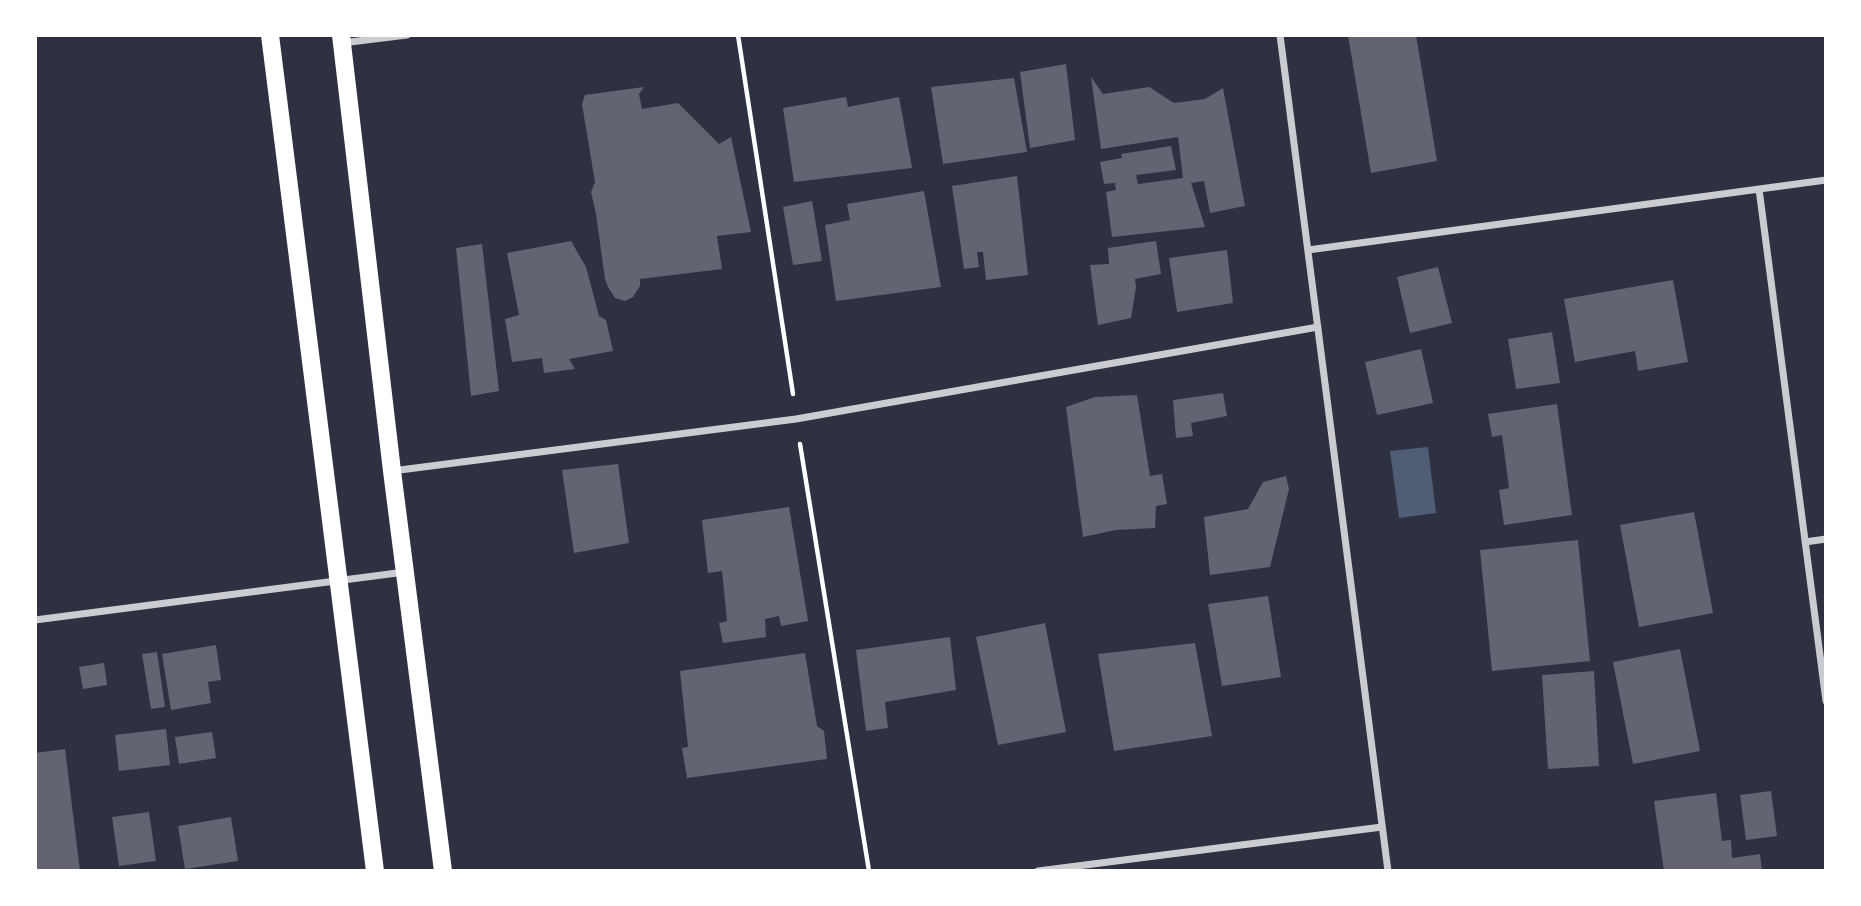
<!DOCTYPE html>
<style>
body{margin:0}
#map{position:relative;width:1861px;height:906px;overflow:hidden;background:#2d3142;font-family:Overpass,sans-serif}
canvas{display:block}
.frame{position:absolute;inset:0;border:37px solid #fff;pointer-events:none}
</style>
<div id="map">
<canvas width="1861" height="906"></canvas>
<div class="frame"></div>
</div>
<script>
const ctx = document.querySelector('canvas').getContext('2d');
ctx.lineJoin = 'round';
function fill(path, color) {
  ctx.fillStyle = color;
  ctx.fill(path, 'evenodd');
}
function strokePath(path, color, width, dash) {
  ctx.strokeStyle = color;
  ctx.lineWidth = width;
  ctx.lineCap = dash ? 'butt' : 'round';
  ctx.setLineDash(dash || []);
  ctx.stroke(path);
}
fill(new Path2D(`
 M 1428,447 L 1436,513 L 1399,518 L 1390,451 Z`), '#4f5d75');
fill(new Path2D(`
 M 1348,35 L 1416,35 L 1437,161 L 1371,173 Z
 M 1066,64 L 1075,140 L 1030,148 L 1020,72 Z
 M 1091,77 L 1103,94 L 1149,87 L 1174,103 L 1205,99 L 1223,88 L 1245,206 L 1210,213 L 1204,181 L 1191,183 L 1205,227 L 1112,237 L 1106,192 L 1116,190 L 1115,183 L 1104,184 L 1100,162 L 1122,158 L 1121,154 L 1171,146 L 1176,170 L 1136,175 L 1138,184 L 1183,178 L 1178,137 L 1101,149 Z
 M 1014,78 L 1027,152 L 943,164 L 931,87 Z
 M 644,87 L 639,94 L 642,109 L 678,103 L 719,144 L 731,137 L 751,232 L 717,236 L 722,269 L 640,279 L 640,286 L 633,297 L 625,301 L 615,298 L 608,287 L 605,279 L 596,214 L 591,192 L 595,182 L 582,104 L 585,95 Z
 M 846,97 L 848,107 L 899,97 L 912,168 L 794,182 L 783,108 Z
 M 1017,176 L 1028,275 L 986,280 L 983,252 L 977,252 L 979,267 L 964,269 L 952,186 Z
 M 924,191 L 941,287 L 836,301 L 825,225 L 850,220 L 847,204 Z
 M 812,201 L 822,261 L 793,265 L 783,207 Z
 M 571,241 L 586,267 L 599,316 L 606,320 L 613,351 L 569,359 L 575,369 L 544,373 L 542,358 L 512,362 L 505,319 L 519,315 L 507,253 Z
 M 1156,241 L 1161,274 L 1135,279 L 1136,287 L 1131,318 L 1098,325 L 1090,265 L 1109,264 L 1108,248 Z
 M 482,244 L 499,391 L 471,396 L 456,248 Z
 M 1227,250 L 1233,303 L 1177,312 L 1169,258 Z
 M 1438,267 L 1452,323 L 1410,333 L 1397,277 Z
 M 1673,280 L 1688,362 L 1638,371 L 1635,351 L 1575,362 L 1564,299 Z
 M 1552,332 L 1560,383 L 1516,389 L 1508,339 Z
 M 1421,349 L 1433,403 L 1377,415 L 1365,362 Z
 M 1223,393 L 1227,416 L 1191,423 L 1193,436 L 1176,438 L 1173,400 Z
 M 1137,395 L 1150,476 L 1162,474 L 1167,504 L 1156,506 L 1155,528 L 1116,530 L 1083,537 L 1066,407 L 1095,397 Z
 M 1557,404 L 1572,515 L 1504,525 L 1499,490 L 1509,488 L 1502,435 L 1492,437 L 1488,414 Z
 M 618,464 L 629,543 L 574,553 L 562,470 Z
 M 1286,476 L 1289,489 L 1270,567 L 1210,575 L 1204,517 L 1248,509 L 1263,482 Z
 M 789,507 L 808,621 L 781,626 L 779,616 L 765,619 L 766,637 L 723,643 L 719,623 L 727,621 L 722,571 L 708,573 L 702,520 Z
 M 1694,512 L 1713,613 L 1639,627 L 1620,525 Z
 M 1578,540 L 1590,661 L 1492,671 L 1480,550 Z
 M 1268,596 L 1281,677 L 1222,686 L 1208,604 Z
 M 1045,623 L 1066,732 L 998,745 L 976,637 Z
 M 950,637 L 956,690 L 885,702 L 888,728 L 866,731 L 856,650 Z
 M 1195,643 L 1212,736 L 1114,751 L 1098,654 Z
 M 216,645 L 221,680 L 208,682 L 211,703 L 171,710 L 162,654 Z
 M 1680,649 L 1700,751 L 1633,764 L 1613,662 Z
 M 157,652 L 165,707 L 151,709 L 142,654 Z
 M 805,653 L 817,726 L 824,731 L 827,759 L 687,778 L 682,748 L 688,747 L 680,671 Z
 M 104,663 L 107,685 L 83,689 L 79,667 Z
 M 1594,671 L 1599,766 L 1548,769 L 1542,675 Z
 M 166,729 L 170,765 L 119,771 L 115,735 Z
 M 212,732 L 216,758 L 179,764 L 175,737 Z
 M 65,749 L 80,871 L 35,871 L 35,753 Z
 M 1771,791 L 1777,836 L 1746,840 L 1740,795 Z
 M 1716,793 L 1722,841 L 1731,840 L 1732,858 L 1760,854 L 1762,871 L 1664,871 L 1654,801 Z
 M 149,812 L 156,861 L 119,866 L 112,817 Z
 M 231,817 L 238,861 L 185,869 L 178,826 Z`), '#626471');
strokePath(new Path2D(`
 M 738,35 L 793,394
 M 800,444 L 869,871`), '#fff', 4.5);
strokePath(new Path2D(`
 M 1280,35 L 1388,871
 M 342,43 L 407,35
 M 1759,189 L 1826,701
 M 1308,250 L 1826,180
 M 392,471 L 796,419 L 1318,327
 M 1805,542 L 1826,539
 M 35,620 L 405,572
 M 1038,871 L 1382,827`), '#caccd0', 7);
strokePath(new Path2D(`
 M 270,35 L 375,871
 M 341,35 L 392,471 L 443,871`), '#fff', 18);
</script>
